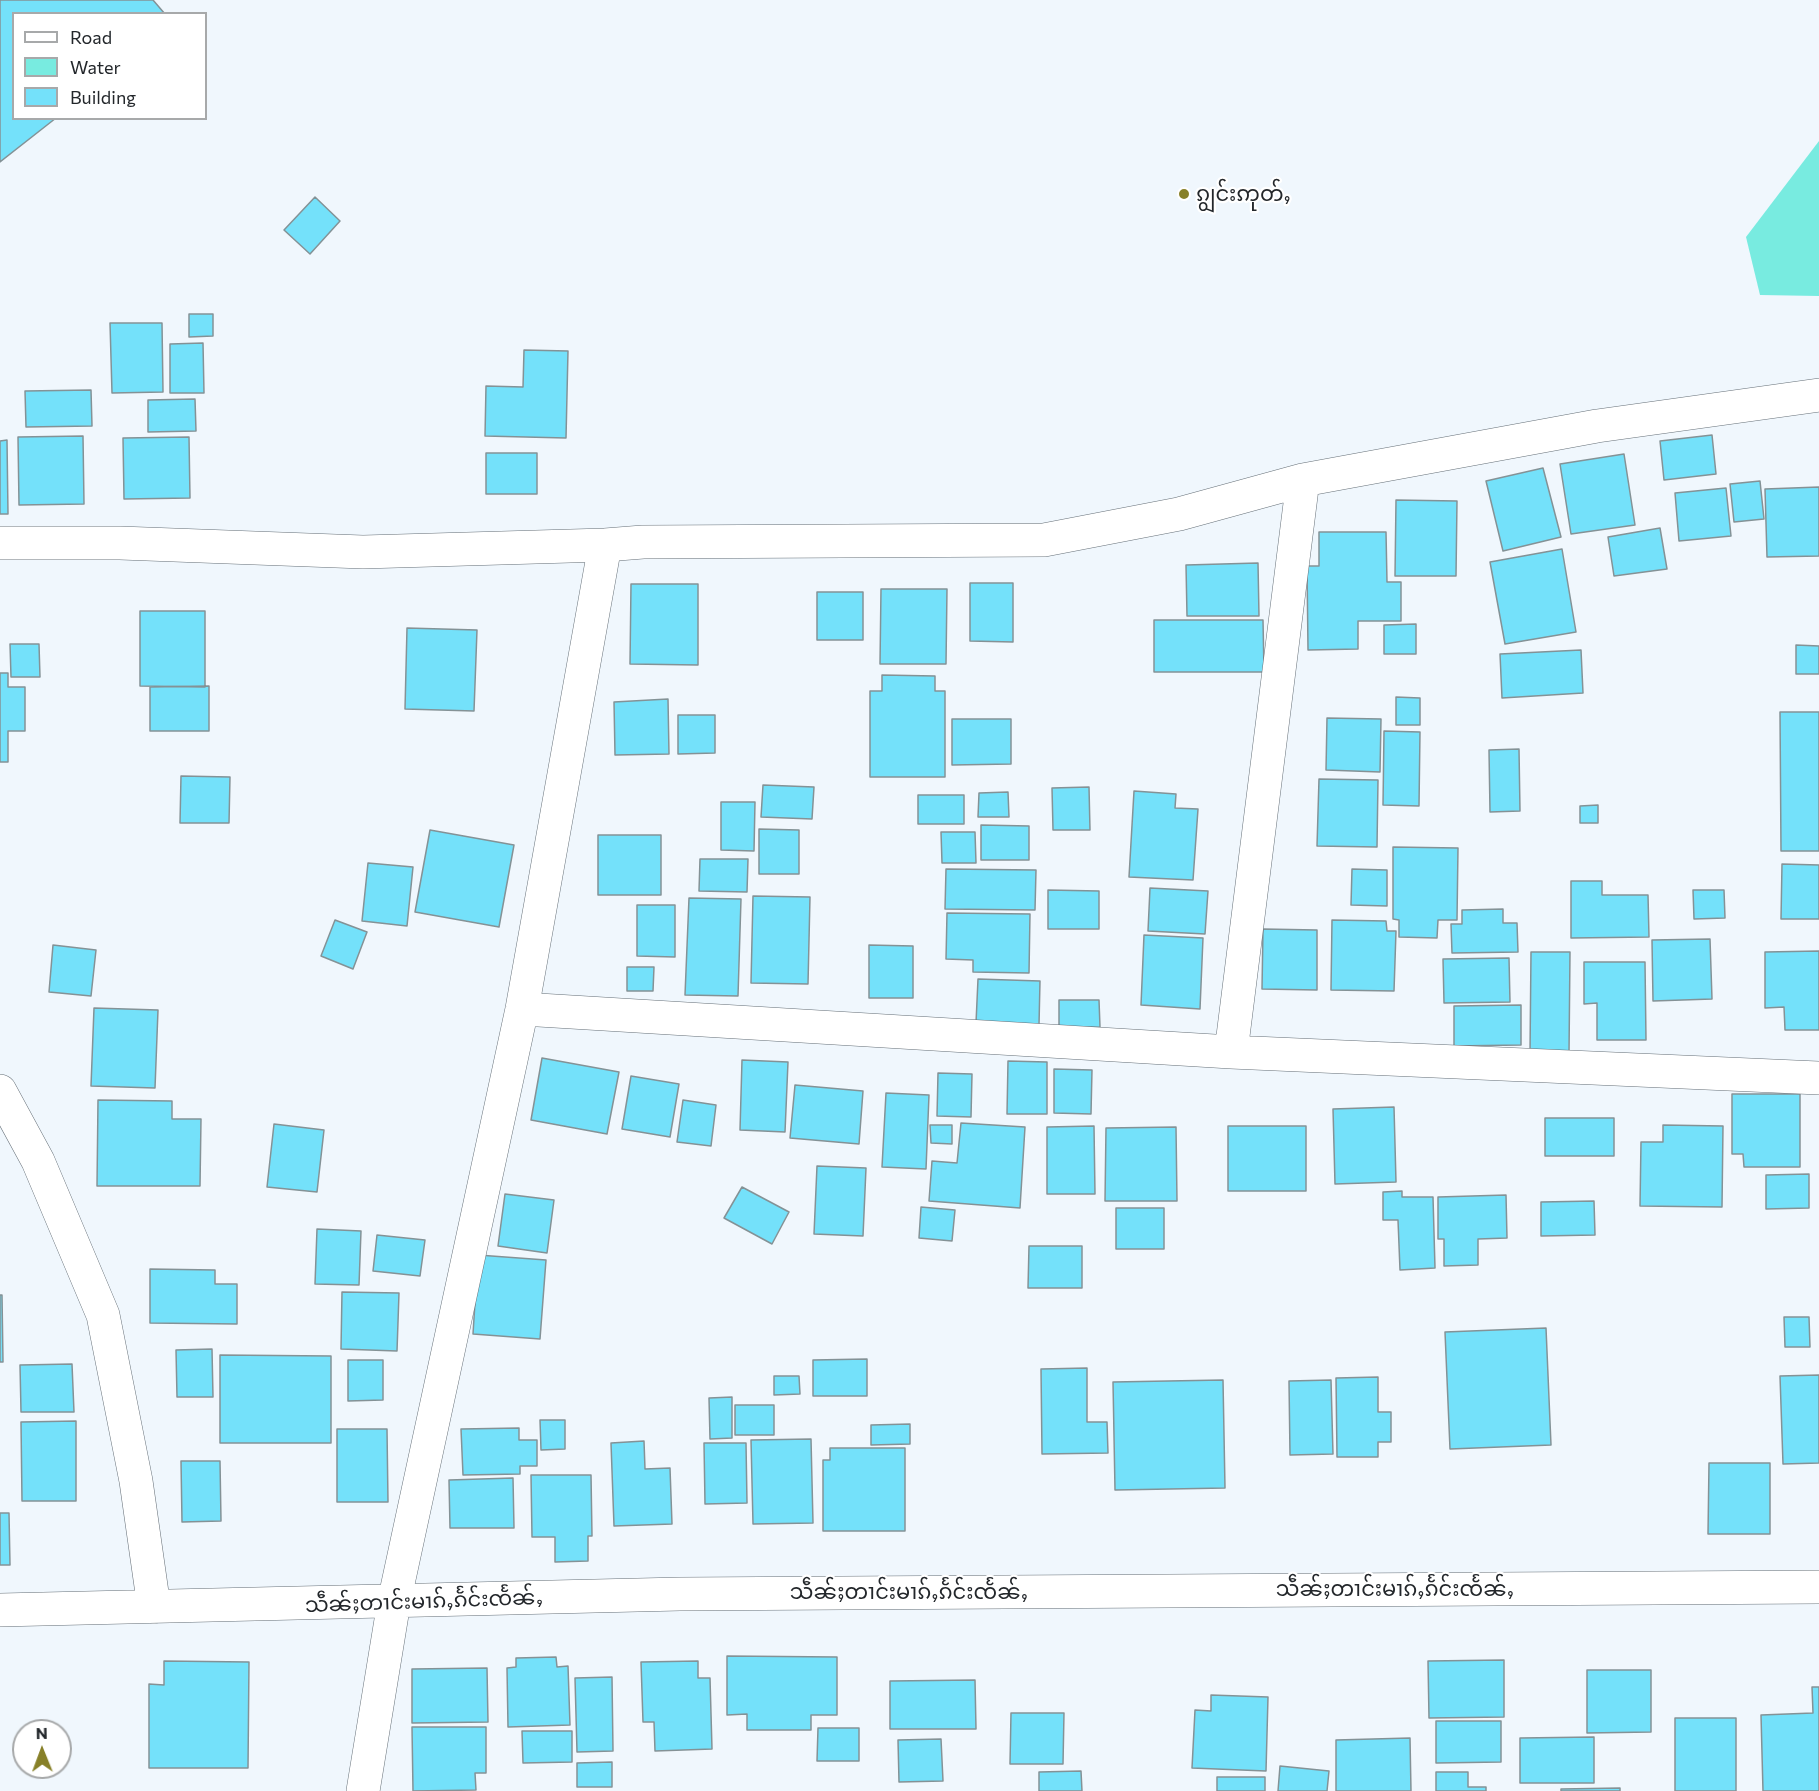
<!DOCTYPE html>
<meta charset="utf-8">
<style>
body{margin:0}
#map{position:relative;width:1819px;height:1791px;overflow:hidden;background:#f0f7fd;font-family:Commissioner,sans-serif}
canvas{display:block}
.legend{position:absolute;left:12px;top:12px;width:195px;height:108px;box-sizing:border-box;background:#fff;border:2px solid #a7a9aa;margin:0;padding:8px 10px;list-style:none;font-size:18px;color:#23272b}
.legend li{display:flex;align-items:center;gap:12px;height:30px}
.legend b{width:30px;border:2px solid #a7a9aa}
.north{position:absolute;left:12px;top:1719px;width:60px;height:60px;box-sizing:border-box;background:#fff;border:2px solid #a7a9aa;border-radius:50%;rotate:359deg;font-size:16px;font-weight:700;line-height:24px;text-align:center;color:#23272b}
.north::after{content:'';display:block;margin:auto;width:21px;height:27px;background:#878028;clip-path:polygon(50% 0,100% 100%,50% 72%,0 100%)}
</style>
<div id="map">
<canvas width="1819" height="1791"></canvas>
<ul class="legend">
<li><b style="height:8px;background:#fff"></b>Road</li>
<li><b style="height:16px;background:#78ebe0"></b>Water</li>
<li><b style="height:16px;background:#74e1fa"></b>Building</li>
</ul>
<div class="north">N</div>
</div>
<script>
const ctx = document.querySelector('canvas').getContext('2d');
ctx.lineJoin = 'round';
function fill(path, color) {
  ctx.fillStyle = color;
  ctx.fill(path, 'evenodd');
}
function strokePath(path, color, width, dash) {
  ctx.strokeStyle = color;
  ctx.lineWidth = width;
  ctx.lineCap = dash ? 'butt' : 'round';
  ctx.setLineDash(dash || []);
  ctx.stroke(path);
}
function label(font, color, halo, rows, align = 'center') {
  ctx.font = font + ' Commissioner,"Noto Sans Myanmar",sans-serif';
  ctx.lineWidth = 4.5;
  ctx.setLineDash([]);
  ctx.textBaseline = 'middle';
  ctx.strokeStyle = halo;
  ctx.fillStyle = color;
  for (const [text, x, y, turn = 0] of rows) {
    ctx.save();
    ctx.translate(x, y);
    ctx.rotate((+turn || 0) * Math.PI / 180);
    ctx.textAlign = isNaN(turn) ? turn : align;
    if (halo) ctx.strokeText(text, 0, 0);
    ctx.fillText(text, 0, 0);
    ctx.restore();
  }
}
fill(new Path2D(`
 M 1819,141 L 1819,296 L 1760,295 L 1746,237 Z`), '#78ebe0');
const building = new Path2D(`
 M 0,0 L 153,0 L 165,14 L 14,14 L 14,118 L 56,118 L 0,162 Z
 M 315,197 L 340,221 L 310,254 L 284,230 Z
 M 189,314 L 213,314 L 213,336 L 189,337 Z
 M 110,323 L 162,323 L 163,392 L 112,393 Z
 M 203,343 L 204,393 L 170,393 L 170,344 Z
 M 524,350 L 568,351 L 566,438 L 485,436 L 486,386 L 523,387 Z
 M 91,390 L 92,426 L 26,427 L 25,391 Z
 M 195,399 L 196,431 L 148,432 L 148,400 Z
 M 1712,435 L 1716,474 L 1664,480 L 1660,441 Z
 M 83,436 L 84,504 L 19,505 L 18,437 Z
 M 189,437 L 190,498 L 124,499 L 123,438 Z
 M 7,440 L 8,514 L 0,514 L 0,441 Z
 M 486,453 L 537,453 L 537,494 L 486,494 Z
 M 1624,454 L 1635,525 L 1571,534 L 1560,464 Z
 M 1543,468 L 1561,537 L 1503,551 L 1486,481 Z
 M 1760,481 L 1764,519 L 1734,522 L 1730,484 Z
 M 1819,487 L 1819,556 L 1767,557 L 1765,489 Z
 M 1726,488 L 1731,536 L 1679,541 L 1675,493 Z
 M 1396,500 L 1457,501 L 1456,576 L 1395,576 Z
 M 1660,528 L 1667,569 L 1614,576 L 1608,537 Z
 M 1319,532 L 1386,532 L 1387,582 L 1401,582 L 1401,621 L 1358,621 L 1358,649 L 1308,650 L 1307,566 L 1319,566 Z
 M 1562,549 L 1576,632 L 1505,644 L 1490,562 Z
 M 1258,563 L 1259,616 L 1187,616 L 1186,565 Z
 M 970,583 L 1013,583 L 1013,642 L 970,641 Z
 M 631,584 L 698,584 L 698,665 L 630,664 Z
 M 881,589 L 947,589 L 946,664 L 880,664 Z
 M 817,592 L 863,592 L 863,640 L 817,640 Z
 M 140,611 L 205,611 L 205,687 L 140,686 Z
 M 1154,620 L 1263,620 L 1264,672 L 1154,672 Z
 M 1416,624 L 1416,654 L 1384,654 L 1384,625 Z
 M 407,628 L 477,630 L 474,711 L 405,709 Z
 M 10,644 L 39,644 L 40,677 L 11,677 Z
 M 1796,645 L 1819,646 L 1819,674 L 1796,674 Z
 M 1581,650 L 1583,693 L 1502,698 L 1500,654 Z
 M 0,673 L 8,673 L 8,687 L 25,687 L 25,731 L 8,731 L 8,762 L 0,762 Z
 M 882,675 L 935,676 L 935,691 L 945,691 L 945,777 L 870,777 L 870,691 L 882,691 Z
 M 209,686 L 209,731 L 150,731 L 150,687 Z
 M 1396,697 L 1420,698 L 1420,725 L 1396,725 Z
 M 668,699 L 669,754 L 615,755 L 614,702 Z
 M 1780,712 L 1819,712 L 1819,851 L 1781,851 Z
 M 678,715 L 715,715 L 715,753 L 678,754 Z
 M 1327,718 L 1381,719 L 1380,772 L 1326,770 Z
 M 952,719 L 1011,719 L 1011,764 L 952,765 Z
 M 1384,731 L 1420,732 L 1419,806 L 1383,805 Z
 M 1519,749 L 1520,811 L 1490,812 L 1489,750 Z
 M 181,776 L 230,777 L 229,823 L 180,823 Z
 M 1319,779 L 1378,780 L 1377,847 L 1317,846 Z
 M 763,785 L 814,787 L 812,819 L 761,817 Z
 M 1089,787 L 1090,830 L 1053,830 L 1052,788 Z
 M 1134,791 L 1176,794 L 1175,808 L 1198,809 L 1193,880 L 1129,877 Z
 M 1008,792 L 1009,817 L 978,817 L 979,793 Z
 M 918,795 L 964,795 L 964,824 L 918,824 Z
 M 721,802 L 755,802 L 754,851 L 721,850 Z
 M 1598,805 L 1598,823 L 1580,823 L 1580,806 Z
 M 981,825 L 1029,826 L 1029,860 L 981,860 Z
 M 759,829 L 799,830 L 799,874 L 759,874 Z
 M 430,830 L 514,845 L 499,927 L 415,912 Z
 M 941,832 L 975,832 L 976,863 L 942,863 Z
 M 598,835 L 661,835 L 661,895 L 598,895 Z
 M 1393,847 L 1458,848 L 1457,920 L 1438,920 L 1437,938 L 1399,937 L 1399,920 L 1393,919 Z
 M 700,859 L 748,859 L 747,892 L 699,891 Z
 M 368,863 L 413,867 L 407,926 L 362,921 Z
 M 1782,864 L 1819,865 L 1819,919 L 1781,919 Z
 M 946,869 L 1036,870 L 1035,910 L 945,909 Z
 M 1352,869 L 1387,870 L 1387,906 L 1351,905 Z
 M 1571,881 L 1602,881 L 1602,895 L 1648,895 L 1649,937 L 1571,938 Z
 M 1150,888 L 1208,891 L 1205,934 L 1148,931 Z
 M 1048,890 L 1099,891 L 1099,929 L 1048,929 Z
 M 1693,890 L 1724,890 L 1725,918 L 1694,919 Z
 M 753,896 L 810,897 L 808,984 L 751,983 Z
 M 689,898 L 741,899 L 738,996 L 685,995 Z
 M 637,905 L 675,905 L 675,957 L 637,956 Z
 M 1503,909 L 1503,923 L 1517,923 L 1518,952 L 1452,953 L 1451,924 L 1462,924 L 1462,910 Z
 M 947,913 L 1030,914 L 1029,973 L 973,972 L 973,960 L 946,959 Z
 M 335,920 L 367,932 L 353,969 L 321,956 Z
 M 1332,920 L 1386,921 L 1387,931 L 1396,931 L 1394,991 L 1331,990 Z
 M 1263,929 L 1317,930 L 1317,990 L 1262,989 Z
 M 1144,935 L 1203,938 L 1200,1009 L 1141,1005 Z
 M 1710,939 L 1712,999 L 1653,1001 L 1652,940 Z
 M 53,945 L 96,950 L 91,996 L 49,992 Z
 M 869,945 L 913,946 L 913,998 L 869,998 Z
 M 1819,951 L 1819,1030 L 1785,1030 L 1784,1007 L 1765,1008 L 1765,952 Z
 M 1531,952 L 1570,952 L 1569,1054 L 1530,1053 Z
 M 1509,958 L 1510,1002 L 1444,1003 L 1443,959 Z
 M 1584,962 L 1645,962 L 1646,1040 L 1597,1040 L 1597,1003 L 1584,1004 Z
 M 627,967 L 654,967 L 653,991 L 627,991 Z
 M 978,979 L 1040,981 L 1039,1025 L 976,1023 Z
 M 1059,1000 L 1099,1000 L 1100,1027 L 1059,1028 Z
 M 1521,1005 L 1521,1045 L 1454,1046 L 1454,1006 Z
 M 94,1008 L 158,1010 L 155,1088 L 91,1086 Z
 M 542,1058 L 619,1072 L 607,1134 L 531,1120 Z
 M 742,1060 L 788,1062 L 785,1132 L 740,1130 Z
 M 1008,1061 L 1047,1062 L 1047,1114 L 1007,1114 Z
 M 1054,1069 L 1092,1070 L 1091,1114 L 1054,1113 Z
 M 938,1073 L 972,1074 L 971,1117 L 937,1116 Z
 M 631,1076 L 679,1084 L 670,1137 L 622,1129 Z
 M 795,1085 L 863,1091 L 859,1144 L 790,1138 Z
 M 886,1093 L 929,1095 L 926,1169 L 882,1167 Z
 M 1732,1094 L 1800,1094 L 1800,1167 L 1744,1167 L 1743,1154 L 1732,1154 Z
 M 98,1100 L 172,1101 L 172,1119 L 201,1119 L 200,1186 L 97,1186 Z
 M 683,1100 L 716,1105 L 711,1146 L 677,1142 Z
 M 1394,1107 L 1396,1182 L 1335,1184 L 1333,1109 Z
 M 1545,1118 L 1614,1118 L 1614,1156 L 1545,1156 Z
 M 961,1123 L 1025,1127 L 1020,1208 L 929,1201 L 932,1161 L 957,1163 Z
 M 274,1124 L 324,1130 L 317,1192 L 267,1187 Z
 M 930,1125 L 952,1125 L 952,1144 L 931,1143 Z
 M 1663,1125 L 1723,1126 L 1722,1207 L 1640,1206 L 1641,1142 L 1663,1142 Z
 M 1094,1126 L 1095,1194 L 1047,1194 L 1047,1127 Z
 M 1228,1126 L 1306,1126 L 1306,1191 L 1228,1191 Z
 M 1176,1127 L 1177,1201 L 1105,1201 L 1106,1128 Z
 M 817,1166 L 866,1168 L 863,1236 L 814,1234 Z
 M 1809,1174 L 1809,1208 L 1766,1209 L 1766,1175 Z
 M 742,1187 L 789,1212 L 772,1244 L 724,1218 Z
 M 1402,1191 L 1402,1197 L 1433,1197 L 1435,1268 L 1400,1270 L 1398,1220 L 1383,1220 L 1383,1192 Z
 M 505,1194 L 554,1200 L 547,1253 L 498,1246 Z
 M 1506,1195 L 1507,1238 L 1478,1239 L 1478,1265 L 1444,1266 L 1444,1239 L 1438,1239 L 1438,1197 Z
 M 1594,1201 L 1595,1235 L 1541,1236 L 1541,1202 Z
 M 921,1207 L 955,1210 L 952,1241 L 919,1238 Z
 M 1116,1208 L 1164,1208 L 1164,1249 L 1116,1249 Z
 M 317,1229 L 361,1231 L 359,1285 L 315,1284 Z
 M 377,1235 L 425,1240 L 420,1276 L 373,1271 Z
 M 1029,1246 L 1082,1246 L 1082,1288 L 1028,1288 Z
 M 478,1255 L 546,1260 L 540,1339 L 473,1334 Z
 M 150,1269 L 215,1270 L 215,1284 L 237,1284 L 237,1324 L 150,1323 Z
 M 342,1292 L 399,1293 L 397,1351 L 341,1349 Z
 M 0,1295 L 2,1295 L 3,1362 L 0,1362 Z
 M 1784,1317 L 1809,1317 L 1810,1347 L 1785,1347 Z
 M 1546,1328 L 1551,1445 L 1450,1449 L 1445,1332 Z
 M 212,1349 L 213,1397 L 177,1397 L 176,1350 Z
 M 220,1355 L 331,1356 L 331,1443 L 220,1443 Z
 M 867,1359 L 867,1396 L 813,1396 L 813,1360 Z
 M 348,1360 L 383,1360 L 383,1400 L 348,1401 Z
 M 72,1364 L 74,1412 L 21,1412 L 20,1365 Z
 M 1087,1368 L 1087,1422 L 1107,1422 L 1108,1453 L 1042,1454 L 1041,1369 Z
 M 1819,1375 L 1819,1463 L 1783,1464 L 1780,1376 Z
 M 774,1376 L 799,1376 L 800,1394 L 774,1395 Z
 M 1378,1377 L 1378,1412 L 1391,1412 L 1391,1442 L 1378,1442 L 1378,1457 L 1337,1457 L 1336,1378 Z
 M 1223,1380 L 1225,1488 L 1115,1490 L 1113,1382 Z
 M 1331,1380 L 1333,1454 L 1290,1455 L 1289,1381 Z
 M 732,1397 L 732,1438 L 710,1439 L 709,1398 Z
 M 735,1405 L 774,1405 L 774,1435 L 735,1435 Z
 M 540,1420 L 565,1420 L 565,1449 L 541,1450 Z
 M 76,1421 L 76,1501 L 22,1501 L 21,1422 Z
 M 910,1424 L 910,1444 L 871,1445 L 871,1425 Z
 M 519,1428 L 519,1440 L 537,1440 L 537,1466 L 520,1466 L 520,1474 L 463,1475 L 461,1429 Z
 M 337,1429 L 387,1429 L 388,1502 L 337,1502 Z
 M 811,1439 L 813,1523 L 753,1524 L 751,1440 Z
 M 644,1441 L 645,1469 L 670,1468 L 672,1524 L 614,1526 L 611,1443 Z
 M 704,1443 L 746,1443 L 747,1503 L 705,1504 Z
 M 830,1448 L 905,1448 L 905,1531 L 823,1531 L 823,1460 L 830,1460 Z
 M 181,1461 L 220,1461 L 221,1521 L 182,1522 Z
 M 1709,1463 L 1770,1463 L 1770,1534 L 1708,1534 Z
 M 531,1475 L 591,1475 L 592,1536 L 588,1536 L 588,1561 L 555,1562 L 555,1537 L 532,1537 Z
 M 513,1478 L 514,1528 L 450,1528 L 449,1480 Z
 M 0,1513 L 9,1513 L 10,1565 L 0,1565 Z
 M 727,1656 L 837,1657 L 837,1715 L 811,1715 L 811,1730 L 747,1730 L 747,1714 L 727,1715 Z
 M 556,1657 L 557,1667 L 568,1666 L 570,1725 L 508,1727 L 507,1668 L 516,1667 L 516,1658 Z
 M 1504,1660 L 1504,1717 L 1429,1718 L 1428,1661 Z
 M 164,1661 L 249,1662 L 248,1768 L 149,1768 L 149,1684 L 164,1685 Z
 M 698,1661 L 698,1678 L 710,1678 L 712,1749 L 655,1751 L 654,1722 L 643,1722 L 641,1662 Z
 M 487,1668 L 488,1722 L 412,1723 L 412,1669 Z
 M 1587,1670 L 1651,1670 L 1651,1732 L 1587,1733 Z
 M 612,1677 L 613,1751 L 577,1752 L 575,1678 Z
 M 975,1680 L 976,1729 L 890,1729 L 890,1681 Z
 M 1812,1687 L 1819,1687 L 1819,1791 L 1763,1791 L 1761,1715 L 1813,1713 Z
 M 1211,1695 L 1268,1697 L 1266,1771 L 1192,1768 L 1195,1710 L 1211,1711 Z
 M 1011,1713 L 1064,1713 L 1063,1764 L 1010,1764 Z
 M 1675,1718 L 1736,1718 L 1736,1791 L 1675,1791 Z
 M 1436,1721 L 1501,1721 L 1501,1762 L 1436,1763 Z
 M 412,1727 L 486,1727 L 486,1773 L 475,1773 L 476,1790 L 413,1791 Z
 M 818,1728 L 859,1728 L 859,1761 L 817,1761 Z
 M 522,1731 L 572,1731 L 572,1762 L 523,1763 Z
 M 1594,1737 L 1594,1783 L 1520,1783 L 1520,1738 Z
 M 1410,1738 L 1411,1791 L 1336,1791 L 1336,1740 Z
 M 941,1739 L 943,1781 L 899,1782 L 898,1740 Z
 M 612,1762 L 612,1787 L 577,1787 L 577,1763 Z
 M 1280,1766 L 1329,1771 L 1327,1791 L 1278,1791 Z
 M 1081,1771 L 1082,1791 L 1039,1791 L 1039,1772 Z
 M 1436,1772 L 1468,1772 L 1468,1787 L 1486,1787 L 1486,1791 L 1436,1791 Z
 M 1217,1777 L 1265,1777 L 1265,1791 L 1217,1791 Z
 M 1620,1788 L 1620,1791 L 1561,1791 L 1561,1789 Z`);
fill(building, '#74e1fa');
strokePath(building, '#849296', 1.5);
const minor = new Path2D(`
 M 0,543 L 120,543 L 363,552 L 605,545 L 643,542 L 1044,540 L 1179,514 L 1303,480 L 1597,426 L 1819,395
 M 522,1009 L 1231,1052 L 1819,1078
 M 1231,1052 L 1303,480
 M 0,1091 L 38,1161 L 103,1315 L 136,1481 L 154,1607
 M 0,1610 L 680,1594 L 1819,1587
 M 363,1791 L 394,1602 L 522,1009 L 605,545`);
strokePath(minor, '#667078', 34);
strokePath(minor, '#fff', 33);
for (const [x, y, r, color] of [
 [1184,194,6,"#878028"]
]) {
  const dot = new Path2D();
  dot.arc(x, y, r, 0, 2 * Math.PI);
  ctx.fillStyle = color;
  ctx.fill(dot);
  strokePath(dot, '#fff', 2);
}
label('21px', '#23272b', '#fff', [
 ["ၵျွင်းဢုတ်ႇ",1196,194]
], 'left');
label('21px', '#23272b', '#fff', [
 ["သဵၼ်ႈတၢင်းမၢၵ်ႇၵႅင်းၸႅၼ်ႇ",1395,1589],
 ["သဵၼ်ႈတၢင်းမၢၵ်ႇၵႅင်းၸႅၼ်ႇ",909,1592],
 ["သဵၼ်ႈတၢင်းမၢၵ်ႇၵႅင်းၸႅၼ်ႇ",424,1601,-2]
]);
</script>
